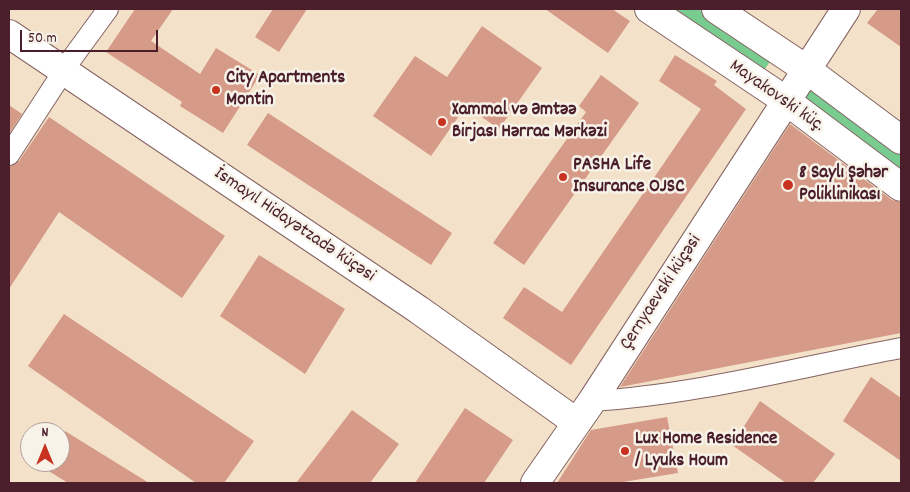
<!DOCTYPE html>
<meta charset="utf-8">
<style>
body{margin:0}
#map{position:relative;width:910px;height:492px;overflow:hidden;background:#f3e2c9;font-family:Dekko,sans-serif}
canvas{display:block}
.frame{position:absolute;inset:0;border:10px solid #4a1f2b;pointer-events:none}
.north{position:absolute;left:20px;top:422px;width:50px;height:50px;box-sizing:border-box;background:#f7f3e8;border:1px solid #b29e9c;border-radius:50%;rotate:0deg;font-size:14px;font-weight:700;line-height:20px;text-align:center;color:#4a1f2b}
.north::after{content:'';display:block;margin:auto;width:18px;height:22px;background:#c8321e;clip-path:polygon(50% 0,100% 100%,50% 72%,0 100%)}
.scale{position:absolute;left:20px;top:30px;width:138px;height:22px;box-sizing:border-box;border:2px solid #4a1f2b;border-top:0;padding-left:6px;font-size:15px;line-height:18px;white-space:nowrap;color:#4a1f2b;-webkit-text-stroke:4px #f7f3e8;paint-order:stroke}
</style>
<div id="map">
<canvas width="910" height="492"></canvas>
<div class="frame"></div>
<div class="north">N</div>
<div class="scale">50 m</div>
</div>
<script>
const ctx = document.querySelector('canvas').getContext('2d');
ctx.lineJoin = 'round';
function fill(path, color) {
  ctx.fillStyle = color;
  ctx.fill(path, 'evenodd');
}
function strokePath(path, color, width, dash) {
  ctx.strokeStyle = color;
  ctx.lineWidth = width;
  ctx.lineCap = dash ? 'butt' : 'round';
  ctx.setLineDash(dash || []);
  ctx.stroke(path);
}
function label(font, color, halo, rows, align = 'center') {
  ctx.font = font + ' Dekko,sans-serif';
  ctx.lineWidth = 5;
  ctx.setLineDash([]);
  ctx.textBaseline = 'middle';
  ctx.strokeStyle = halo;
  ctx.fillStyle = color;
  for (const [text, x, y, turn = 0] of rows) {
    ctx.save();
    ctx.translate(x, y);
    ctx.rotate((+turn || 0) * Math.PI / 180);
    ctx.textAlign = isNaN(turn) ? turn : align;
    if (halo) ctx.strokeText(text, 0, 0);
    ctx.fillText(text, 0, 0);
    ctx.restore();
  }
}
fill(new Path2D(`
 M 666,9 L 699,9 L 771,60 L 761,75 Z
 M 806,82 L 901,151 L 901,174 L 795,97 Z`), '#79cc8f');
fill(new Path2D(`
 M 135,9 L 173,9 L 151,41 L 200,74 L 216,48 L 260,75 L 223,133 L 180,106 L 182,102 L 106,52 Z
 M 273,9 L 307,9 L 279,52 L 255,37 Z
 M 545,9 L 612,9 L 630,21 L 608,53 Z
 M 878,9 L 901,9 L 901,47 L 867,23 Z
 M 482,26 L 542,68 L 499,129 L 466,106 L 431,156 L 373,116 L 415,56 L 447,77 Z
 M 675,55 L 717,81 L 714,85 L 746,109 L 571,365 L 503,318 L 524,287 L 562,312 L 701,109 L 659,81 Z
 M 601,75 L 639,103 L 524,265 L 493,243 L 586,112 L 579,106 Z
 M 9,105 L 22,114 L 9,134 Z
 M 268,113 L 452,233 L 431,265 L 247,145 Z
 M 49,117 L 225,236 L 182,298 L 59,212 L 9,289 L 9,167 L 19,161 Z
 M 790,124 L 892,200 L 901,202 L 901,333 L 620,387 Z
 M 259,255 L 345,309 L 305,374 L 220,316 Z
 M 64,314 L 254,441 L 224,483 L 196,483 L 28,366 Z
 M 871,377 L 901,398 L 901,461 L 843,421 Z
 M 760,401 L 835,454 L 813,483 L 786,483 L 732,445 Z
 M 465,408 L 513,440 L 484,483 L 415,483 Z
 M 352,410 L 399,444 L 370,483 L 296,483 Z
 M 667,417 L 678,473 L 617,483 L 557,483 L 591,430 Z
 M 65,431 L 149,483 L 68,483 L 34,462 L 60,462 L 60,439 Z`), '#d59a88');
const street = new Path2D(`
 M 9,155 L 70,61 L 108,9
 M 592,401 C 696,395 799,367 901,348`);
const secondary = new Path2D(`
 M 649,9 L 785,100 L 901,187
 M 716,9 L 806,69 L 901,140
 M 9,34 L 419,310 L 576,422
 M 535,483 L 592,401 L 846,9`);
strokePath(street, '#856362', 22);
strokePath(secondary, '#856362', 30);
strokePath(street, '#fff', 20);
strokePath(secondary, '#fff', 28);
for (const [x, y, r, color] of [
 [216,90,5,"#c8321e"],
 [442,122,5,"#c8321e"],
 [563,177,5,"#c8321e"],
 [788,185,6,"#c8321e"],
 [625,451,5,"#c8321e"]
]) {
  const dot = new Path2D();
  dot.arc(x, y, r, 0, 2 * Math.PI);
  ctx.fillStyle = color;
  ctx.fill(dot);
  strokePath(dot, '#f7f3e8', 2);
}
label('bold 19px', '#4a1f2b', '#f7f3e8', [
 ["City Apartments",226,79],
 ["Montin",226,101],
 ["Xammal və Əmtəə",452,111],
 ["Birjası Hərrac Mərkəzi",452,133],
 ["PASHA Life",573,166],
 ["Insurance OJSC",573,188],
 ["8 Saylı Şəhər",799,174],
 ["Poliklinikası",799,196],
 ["Lux Home Residence",635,440],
 ["/ Lyuks Houm",635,462]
], 'left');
label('19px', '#4a1f2b', '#f7f3e8', [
 ["Mayakovski küç.",776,97,35],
 ["İsmayıl Hidayətzadə küçəsi",294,226,34],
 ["Çernyaevski küçəsi",662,293,-57]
]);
</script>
